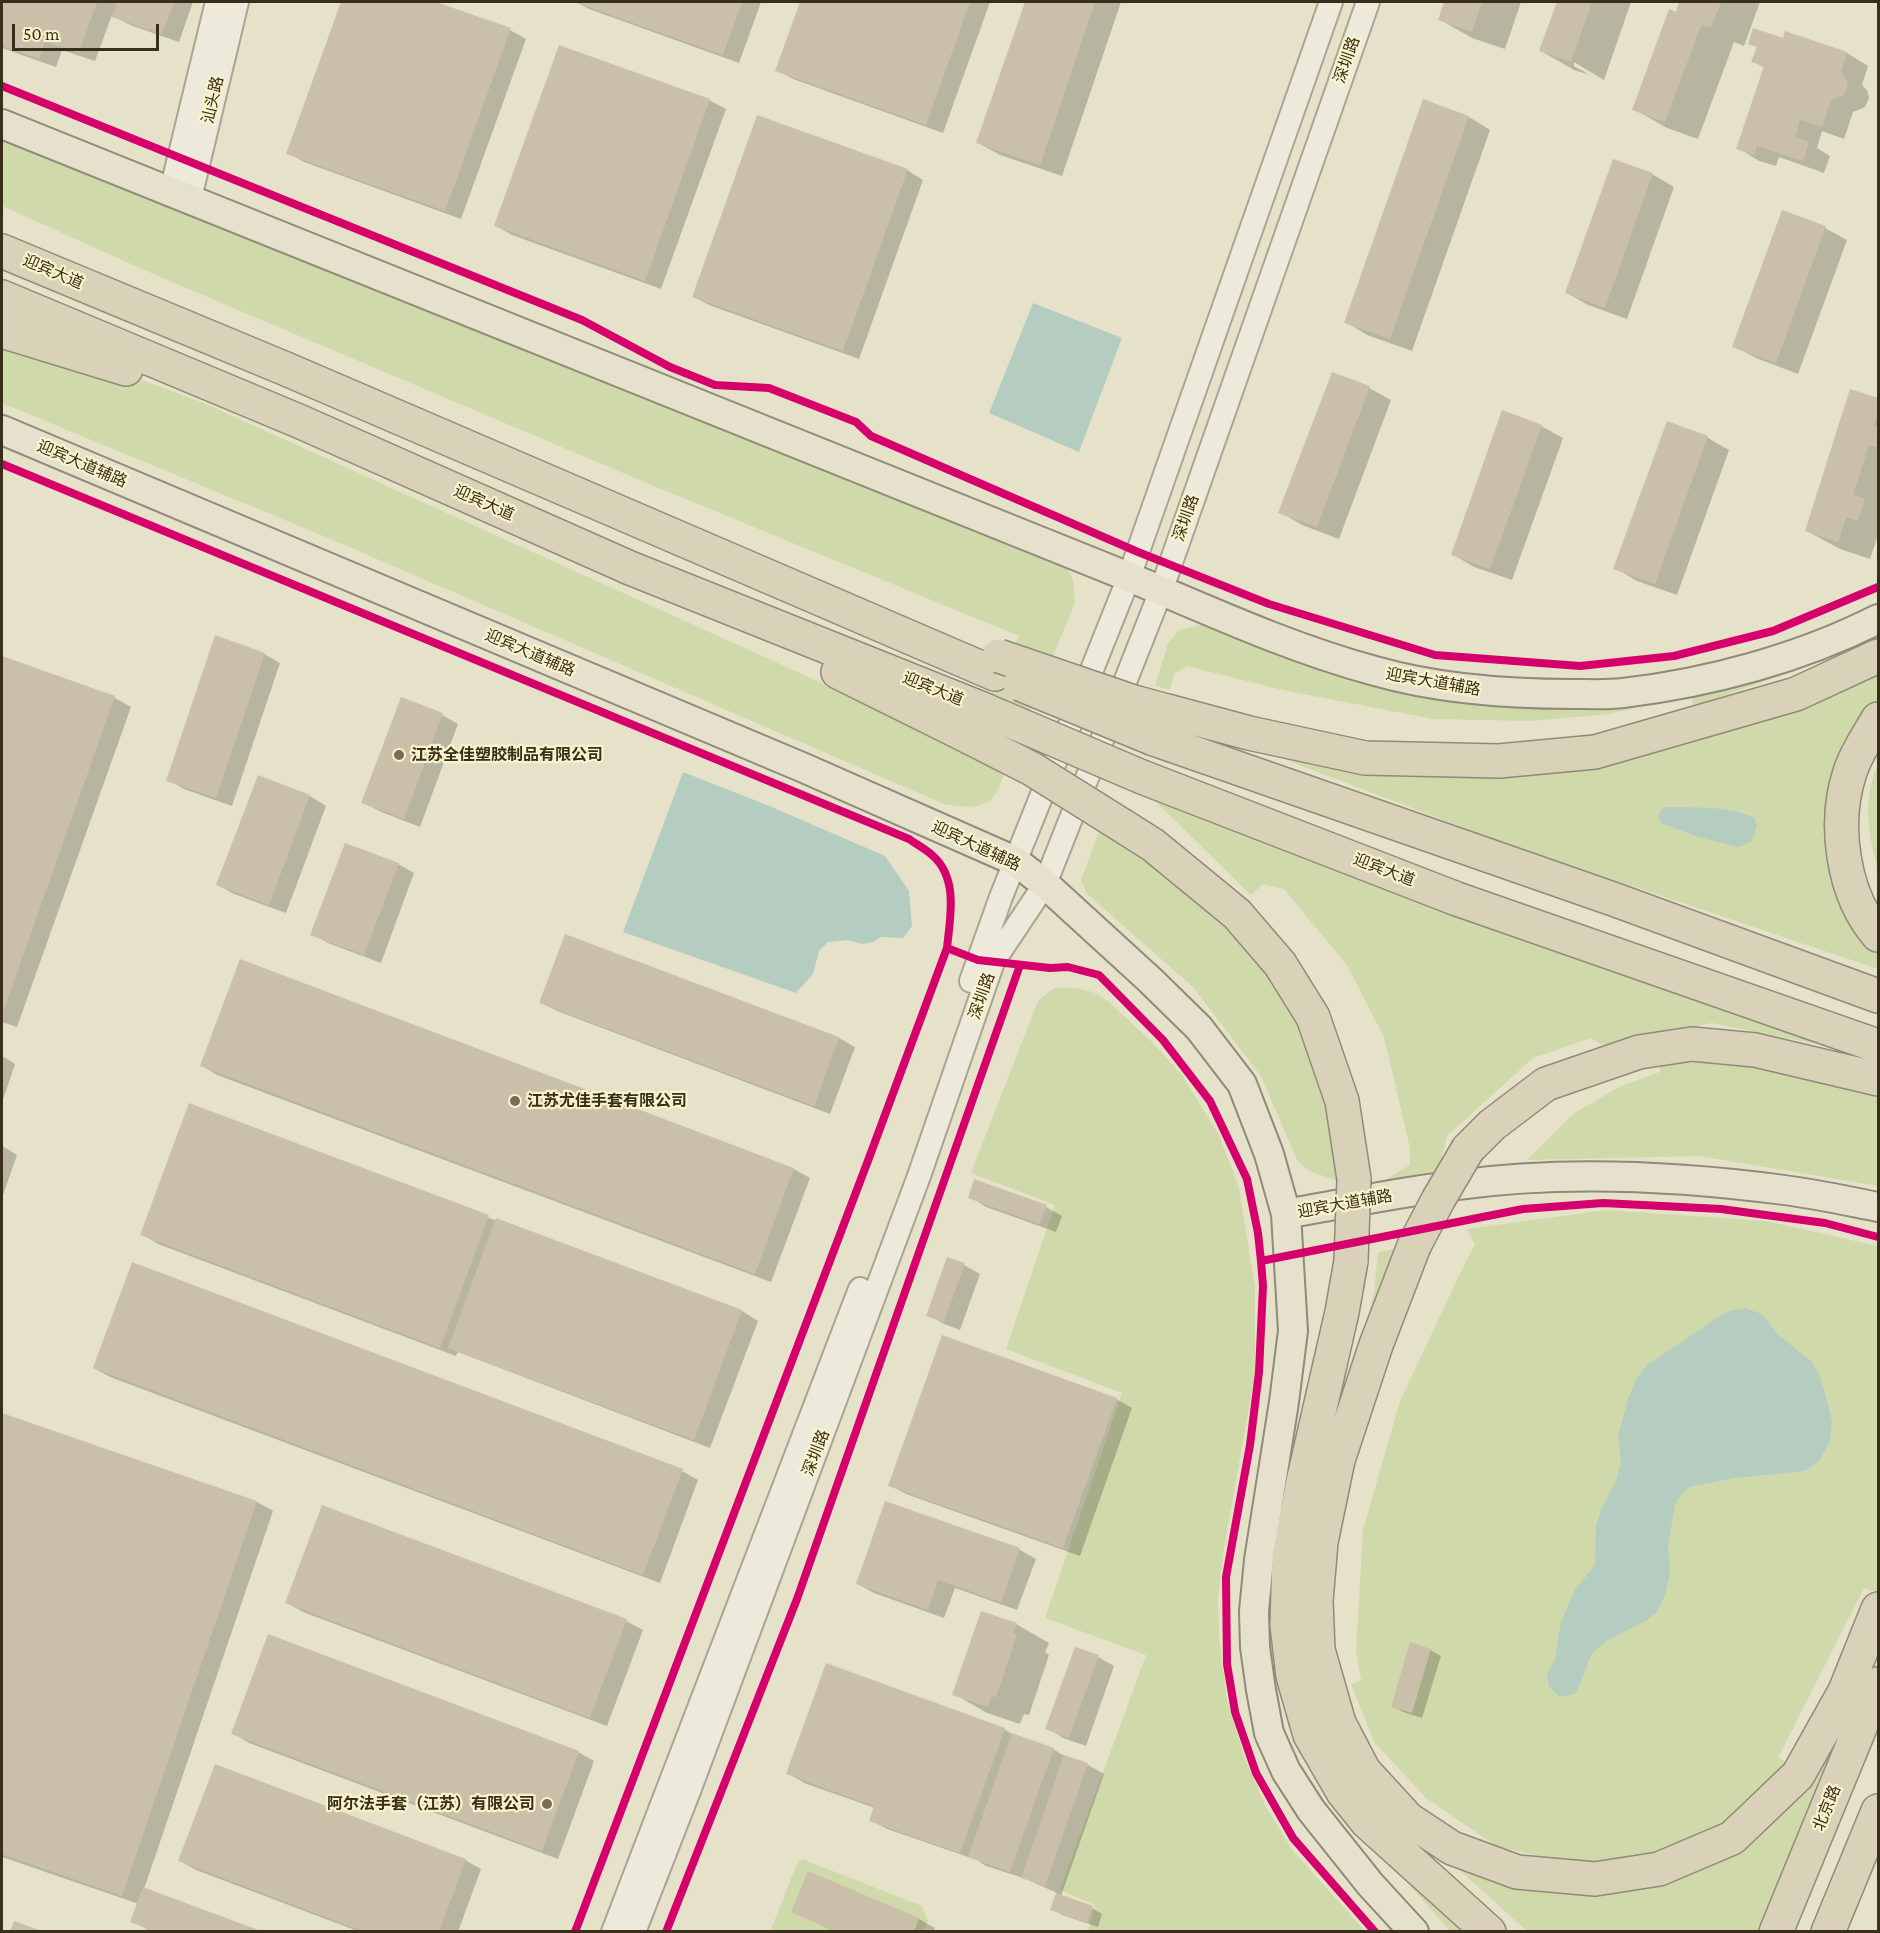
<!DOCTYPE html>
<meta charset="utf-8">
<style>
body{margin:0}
#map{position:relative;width:1880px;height:1933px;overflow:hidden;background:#e5e2c9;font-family:"Crimson Pro",serif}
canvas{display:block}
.frame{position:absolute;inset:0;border:3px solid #392e1a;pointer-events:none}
.scale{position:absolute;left:12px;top:24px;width:147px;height:27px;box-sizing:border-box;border:3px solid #392e1a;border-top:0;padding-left:8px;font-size:18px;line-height:21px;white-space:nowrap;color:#392e1a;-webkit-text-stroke:4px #f9f3cc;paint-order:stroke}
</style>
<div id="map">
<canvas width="1880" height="1933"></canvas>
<div class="frame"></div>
<div class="scale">50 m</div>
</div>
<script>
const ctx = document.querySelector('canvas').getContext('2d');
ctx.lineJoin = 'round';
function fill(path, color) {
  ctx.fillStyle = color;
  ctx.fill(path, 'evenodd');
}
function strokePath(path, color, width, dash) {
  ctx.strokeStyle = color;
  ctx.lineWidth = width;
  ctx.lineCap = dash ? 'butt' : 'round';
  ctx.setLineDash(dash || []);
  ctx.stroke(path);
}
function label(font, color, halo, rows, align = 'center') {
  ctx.font = font + ' "Crimson Pro","Noto Sans SC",serif';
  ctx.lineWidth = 4.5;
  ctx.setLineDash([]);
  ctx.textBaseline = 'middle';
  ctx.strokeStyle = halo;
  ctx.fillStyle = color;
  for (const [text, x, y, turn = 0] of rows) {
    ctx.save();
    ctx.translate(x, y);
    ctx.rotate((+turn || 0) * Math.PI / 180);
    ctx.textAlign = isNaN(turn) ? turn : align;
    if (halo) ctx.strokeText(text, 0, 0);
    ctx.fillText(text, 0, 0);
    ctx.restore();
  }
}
fill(new Path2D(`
 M 2,134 L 1066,566 L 1073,580 L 1075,603 L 996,794 C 983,811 963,807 944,804 L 333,540 L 2,403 L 2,338 L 120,372 L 204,403 L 965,748 L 1019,636 L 637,479 L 158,276 L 2,206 Z
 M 1209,623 L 1379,682 L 1631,702 L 1878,628 L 1878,638 L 1859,648 L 1694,706 L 1691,695 L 1609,714 L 1531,721 L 1433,719 L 1283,690 L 1187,666 L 1174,674 L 1170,690 L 1155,686 L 1168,643 L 1179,630 Z
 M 1878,665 L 1878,705 L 1833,831 L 1878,946 L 1878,969 L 1493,839 L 1216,733 L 1478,772 Z
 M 1878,765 L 1878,869 C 1868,836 1862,797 1878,765 Z
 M 1145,791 L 1865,1054 L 1712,1023 L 1602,1045 L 1591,1038 L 1533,1058 L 1447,1136 L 1439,1170 L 1385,1180 L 1410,1165 L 1410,1148 L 1384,1037 L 1347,965 L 1284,889 L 1263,884 L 1251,895 Z
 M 1103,820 L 1269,958 L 1309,1023 L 1347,1184 L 1309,1171 L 1297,1160 L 1261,1076 L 1193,987 L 1087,894 L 1081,880 Z
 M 1054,988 L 1075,988 L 1093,992 L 1108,1001 L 1152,1042 L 1182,1075 L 1219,1135 L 1239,1187 L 1255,1288 L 1255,1374 L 1224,1548 L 1218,1596 L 1219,1638 L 1227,1700 L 1245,1759 L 1267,1809 L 1293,1851 L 1365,1931 L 1088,1931 L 1095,1905 L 1060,1890 L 1146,1655 L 1045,1618 L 1122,1393 L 1006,1349 L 1055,1205 L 971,1173 L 1038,1001 Z
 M 1707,1051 L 1878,1085 L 1878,1186 L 1700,1156 L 1527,1160 L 1573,1114 L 1621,1086 L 1660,1072 L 1658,1058 Z
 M 1606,1210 L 1766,1221 L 1878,1246 L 1878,1593 L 1864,1588 L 1778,1758 L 1794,1766 L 1722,1828 L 1675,1849 L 1603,1863 L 1557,1860 L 1496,1846 L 1426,1798 L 1374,1742 L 1351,1684 L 1361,1680 L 1356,1651 L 1363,1530 L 1400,1401 L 1467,1259 L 1475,1245 L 1467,1229 Z
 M 1409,1247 L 1346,1418 L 1374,1291 L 1378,1252 Z
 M 1846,1727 L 1759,1931 L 1527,1931 L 1413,1828 L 1615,1888 L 1797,1797 Z
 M 1350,1818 L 1483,1931 L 1450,1931 Z
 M 802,1859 L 922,1906 L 928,1921 L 923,1931 L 770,1932 L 796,1866 Z`), '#d0d9a9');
fill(new Path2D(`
 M 1033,303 L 1122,338 L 1079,452 L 989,413 Z
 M 683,772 L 767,805 L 885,856 L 909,891 L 912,926 L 903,938 L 881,937 L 873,942 L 863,944 L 847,940 L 828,942 L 819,951 L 813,974 L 796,993 L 623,932 Z
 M 1666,807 C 1695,808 1728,805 1755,818 L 1757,827 L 1751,842 L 1738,847 L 1698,837 L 1661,823 L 1658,815 L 1661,810 Z
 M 1745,1308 L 1762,1314 L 1777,1334 L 1811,1361 L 1820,1376 L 1827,1401 L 1832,1422 L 1830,1441 L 1819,1461 L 1804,1471 L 1735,1478 L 1689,1487 L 1676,1501 L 1668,1544 L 1670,1573 L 1665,1595 L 1657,1612 L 1647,1620 L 1608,1640 L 1592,1653 L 1576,1693 L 1560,1697 L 1549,1687 L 1547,1675 L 1555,1659 L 1561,1622 L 1575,1590 L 1595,1565 L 1596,1525 L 1602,1507 L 1616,1481 L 1621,1462 L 1618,1437 L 1628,1399 L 1636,1379 L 1647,1365 L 1717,1318 L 1729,1311 Z`), '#b5ccc1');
fill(new Path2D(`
 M 2,2 L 193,2 L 179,42 L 130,25 L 112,15 L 95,61 L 62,50 L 56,67 L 2,48 Z
 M 343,2 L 432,2 L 510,30 L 526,39 L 461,219 L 304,162 L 288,153 Z
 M 576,2 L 761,2 L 739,63 L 589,9 Z
 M 802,2 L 990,2 L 943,133 L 793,79 L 777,70 Z
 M 1026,2 L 1121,2 L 1062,176 L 1000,155 L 978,143 Z
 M 1445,2 L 1521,2 L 1505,49 L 1472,38 L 1439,19 Z
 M 1558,2 L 1631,2 L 1604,80 L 1574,62 L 1574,66 L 1590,75 L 1574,70 L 1541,51 Z
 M 1681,2 L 1760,2 L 1744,46 L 1734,42 L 1698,139 L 1667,128 L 1634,109 Z
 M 1786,33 L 1847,53 L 1868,66 L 1862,85 L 1867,90 L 1869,98 L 1865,107 L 1853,112 L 1844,139 L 1822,131 L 1817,148 L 1830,156 L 1824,173 L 1779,157 L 1776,166 L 1759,161 L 1738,148 L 1765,68 L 1753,61 L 1758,48 L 1749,43 L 1784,40 Z
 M 709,100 L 726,109 L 661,289 L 512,235 L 496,226 Z
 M 1469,117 L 1490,130 L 1412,351 L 1367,335 L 1346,322 Z
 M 907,170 L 923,180 L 859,359 L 709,305 L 693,296 Z
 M 1652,174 L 1674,187 L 1627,319 L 1588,305 L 1567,293 Z
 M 1825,228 L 1847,240 L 1798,374 L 1756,358 L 1734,346 Z
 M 1369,388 L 1391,400 L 1339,539 L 1302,525 L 1280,512 Z
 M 1851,391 L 1878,399 L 1878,535 L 1870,559 L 1840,549 L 1807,531 Z
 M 1668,423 L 1708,438 L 1729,450 L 1677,595 L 1637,581 L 1615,568 Z
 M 1541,426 L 1563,438 L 1512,580 L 1474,567 L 1452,554 Z
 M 264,654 L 280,663 L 232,806 L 184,789 L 168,780 Z
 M 2,658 L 115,698 L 131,707 L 17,1027 L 2,1022 Z
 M 442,715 L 458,724 L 420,827 L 379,811 L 363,802 Z
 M 259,777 L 310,796 L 326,806 L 286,913 L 234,894 L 218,885 Z
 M 398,864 L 414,873 L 381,963 L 328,943 L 312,934 Z
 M 565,936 L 839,1038 L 855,1047 L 830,1114 L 557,1011 L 541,1002 Z
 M 241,961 L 794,1169 L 810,1178 L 771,1282 L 217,1075 L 201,1065 Z
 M 2,1056 L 15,1064 L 2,1103 Z
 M 190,1105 L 497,1221 L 497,1220 L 742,1311 L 758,1321 L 710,1448 L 458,1352 L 456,1356 L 158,1244 L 142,1234 Z
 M 2,1146 L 17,1155 L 2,1198 Z
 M 970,1197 L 1046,1207 L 1062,1216 L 1056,1232 L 986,1207 Z
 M 948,1259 L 964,1265 L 980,1274 L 960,1330 L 944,1324 L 928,1315 Z
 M 94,1368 L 682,1471 L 698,1480 L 660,1583 L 110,1377 Z
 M 1116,1399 L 1132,1408 L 1080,1556 L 906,1494 L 890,1485 Z
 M 2,1414 L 257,1502 L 273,1511 L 144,1889 L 258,1932 L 152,1932 L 132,1921 L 139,1904 L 2,1857 Z
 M 886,1503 L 1020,1550 L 1036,1559 L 1017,1610 L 955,1588 L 944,1618 L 874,1593 L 858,1584 Z
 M 323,1507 L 626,1621 L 643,1630 L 607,1726 L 303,1612 L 287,1603 Z
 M 1016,1624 L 1049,1643 L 1045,1652 L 1049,1655 L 1029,1715 L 1024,1714 L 1020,1724 L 987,1713 L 954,1694 Z
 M 1430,1650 L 1441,1656 L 1422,1718 L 1403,1712 L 1393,1706 Z
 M 1098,1657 L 1114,1666 L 1086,1746 L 1063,1738 L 1047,1728 Z
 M 1004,1729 L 1017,1737 L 1053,1749 L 1066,1757 L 1088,1765 L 1104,1774 L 1061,1896 L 1092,1908 L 1102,1914 L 1098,1927 L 1062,1915 L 1052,1909 L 1057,1893 L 1026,1879 L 986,1866 L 977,1860 L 887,1829 L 871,1820 L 875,1808 L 804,1783 L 788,1773 Z
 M 233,1733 L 578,1752 L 594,1761 L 558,1859 L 249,1743 Z
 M 465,1860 L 481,1869 L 458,1932 L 360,1932 L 196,1870 L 180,1861 Z
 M 793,1911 L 919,1919 L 935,1928 L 933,1932 L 835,1932 Z`), '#0003');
fill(new Path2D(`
 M 2,2 L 97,2 L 79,53 L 45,42 L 39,59 L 2,46 Z
 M 117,2 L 174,2 L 162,34 L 112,17 Z
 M 341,2 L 436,2 L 511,28 L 445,211 L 286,154 Z
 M 574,2 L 742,2 L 723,55 Z
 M 800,2 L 970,2 L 926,125 L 775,71 Z
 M 1025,2 L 1095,2 L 1040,165 L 976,143 Z
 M 1444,2 L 1482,2 L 1472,32 L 1438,20 Z
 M 1557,2 L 1592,2 L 1571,62 L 1539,51 Z
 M 1679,2 L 1721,2 L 1711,28 L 1701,25 L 1665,122 L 1632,110 L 1669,9 L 1676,12 Z
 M 1753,28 L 1783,38 L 1785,31 L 1847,52 L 1841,72 L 1845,76 L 1848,85 L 1844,95 L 1831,100 L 1822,127 L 1800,120 L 1795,137 L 1809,142 L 1803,161 L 1757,146 L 1754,155 L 1736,149 L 1764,66 L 1751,62 L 1757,47 L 1748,44 Z
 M 559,45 L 710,99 L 645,281 L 494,226 Z
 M 1423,99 L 1469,116 L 1390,339 L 1344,323 Z
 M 757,115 L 908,169 L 843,351 L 692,297 Z
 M 1613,159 L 1653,173 L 1605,308 L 1565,293 Z
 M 1782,210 L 1826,226 L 1776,363 L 1732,347 Z
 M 1332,372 L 1370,386 L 1317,527 L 1278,513 Z
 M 1850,389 L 1878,398 L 1878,411 L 1874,425 L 1878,427 L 1878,447 L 1869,445 L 1853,495 L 1865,498 L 1858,521 L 1846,517 L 1838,542 L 1805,531 Z
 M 1502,410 L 1542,425 L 1490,569 L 1451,555 Z
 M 1667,421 L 1708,436 L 1655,584 L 1613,569 Z
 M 215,635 L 265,653 L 216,798 L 166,781 Z
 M 2,656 L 115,696 L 2,1015 Z
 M 401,697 L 443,713 L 404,819 L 361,803 Z
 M 258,775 L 310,795 L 269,905 L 216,885 Z
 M 345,843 L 399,863 L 364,955 L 310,935 Z
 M 565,934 L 839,1037 L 814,1106 L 539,1003 Z
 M 240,959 L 794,1168 L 755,1274 L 200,1066 Z
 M 189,1103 L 489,1215 L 440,1348 L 140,1235 Z
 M 974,1179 L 1047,1205 L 1040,1224 L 968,1198 Z
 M 496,1218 L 742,1310 L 694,1440 L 448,1348 Z
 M 947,1257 L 965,1263 L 944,1322 L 926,1316 Z
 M 132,1262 L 683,1469 L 643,1575 L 93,1368 Z
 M 942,1335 L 1117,1398 L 1063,1548 L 888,1486 Z
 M 2,1413 L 257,1501 L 122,1896 L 2,1854 Z
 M 885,1501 L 1020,1548 L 1001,1602 L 938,1580 L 928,1610 L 856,1584 Z
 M 322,1505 L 627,1619 L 590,1718 L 285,1603 Z
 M 981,1611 L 1017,1623 L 1013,1633 L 1017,1634 L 996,1697 L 991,1696 L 988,1707 L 952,1695 Z
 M 268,1634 L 579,1751 L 542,1851 L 231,1734 Z
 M 1410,1642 L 1431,1649 L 1412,1713 L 1391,1707 Z
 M 1075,1647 L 1099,1655 L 1069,1738 L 1045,1729 Z
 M 826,1663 L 1005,1728 L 960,1853 L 869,1821 L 874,1806 L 786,1774 Z
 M 1012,1733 L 1054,1748 L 1010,1872 L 968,1857 Z
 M 1064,1755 L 1088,1763 L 1045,1886 L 1021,1878 Z
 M 215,1764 L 466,1859 L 439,1932 L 365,1932 L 178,1861 Z
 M 808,1871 L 919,1918 L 914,1932 L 837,1932 L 791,1912 Z
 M 143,1887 L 261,1931 L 261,1932 L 157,1932 L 130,1922 Z
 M 1056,1893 L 1093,1906 L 1087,1923 L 1050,1910 Z
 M 14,1921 L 42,1931 L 42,1932 L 10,1932 Z`), '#cabfa9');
const minor = new Path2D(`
 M 171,191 L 217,2
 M 190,198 L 237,2
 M 971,981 L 1001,897 L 1129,577 L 1331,2
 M 613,1932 L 860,1289
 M 634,1932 L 689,1791 L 919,1176 L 993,962 L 1045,884 L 1161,591 L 1368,2`);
const major = new Path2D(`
 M 2,124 L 1129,577 C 1210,611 1290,648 1375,671 C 1438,689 1507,694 1573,694 C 1589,694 1606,695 1623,693 C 1709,683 1801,658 1878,619
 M 2,430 L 804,768 L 1015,861 L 1045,884 L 1150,980 L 1199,1028 L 1242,1084 L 1269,1154 L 1286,1214 C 1343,1204 1400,1192 1457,1185 C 1565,1170 1677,1176 1784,1190 C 1816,1194 1847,1201 1878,1207
 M 1286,1214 L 1293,1331 L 1284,1402 L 1259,1560 L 1254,1611 L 1255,1647 L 1261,1690 L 1269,1733 L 1286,1771 L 1311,1810 L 1370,1884 L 1414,1932`);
const highway = new Path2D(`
 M 2,251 L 286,369 L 995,674
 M 2,297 L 301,422 L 630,568 L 980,708
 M 2,331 L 126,369
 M 838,672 L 969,737
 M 1167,711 L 1249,733 L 1365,758 L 1499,761 L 1595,752 L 1796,694 L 1878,656
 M 1878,719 C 1868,736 1856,753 1850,772 C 1833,823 1842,894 1878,935
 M 1154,739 L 1613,899 L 1878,996
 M 1142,777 L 1457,899 L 1878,1046
 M 1123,826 L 1153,845 L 1237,914 L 1280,964 L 1313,1017 L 1342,1101 L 1354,1179
 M 1468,1149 L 1492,1125 L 1546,1084 L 1639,1052 L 1692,1044 L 1755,1050 L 1878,1079
 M 1414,1246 L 1376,1345 L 1338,1460 L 1321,1542 L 1316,1601 L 1318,1650 L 1339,1723 L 1364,1771 L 1408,1819 L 1452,1848 L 1517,1872 L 1595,1879 L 1659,1869 L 1732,1838 L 1798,1775 L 1845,1691 L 1878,1609
 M 1351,1261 L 1342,1312 L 1303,1482 L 1289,1557 L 1287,1625 L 1293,1676 L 1310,1735 L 1343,1792 L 1367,1822 L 1489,1932
 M 1776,1932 L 1878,1684
 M 1828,1932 L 1878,1811`);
strokePath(minor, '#aaa593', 26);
strokePath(major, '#8f8a79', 32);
strokePath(highway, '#8f8a79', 36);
strokePath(minor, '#edeadb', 22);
strokePath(major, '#e5e1cc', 28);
strokePath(highway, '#d9d2b9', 33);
const highwayBridge = new Path2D(`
 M 999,656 L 1134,702 L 1167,711
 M 1020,684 L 1154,739
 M 980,708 L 1142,777
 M 969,737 L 1032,769 L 1123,826
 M 1414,1246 L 1438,1200 L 1468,1149
 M 1351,1261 L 1354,1179`);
strokePath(highwayBridge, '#8f8a79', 36, []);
strokePath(highwayBridge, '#d9d2b9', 33);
strokePath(new Path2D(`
 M 2,86 L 582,320 L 670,367 L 715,385 L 769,388 L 856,422 L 871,436 L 1138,552 L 1269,604 L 1435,655 L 1580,666 L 1674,656 L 1773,631 L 1878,587
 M 2,464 L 909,839 C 916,844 925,849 932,855 C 959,878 950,918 947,948 L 978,960 L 1050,968 L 1068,967 L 1099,975 L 1163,1040 L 1210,1101 L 1247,1179 L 1258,1233 L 1261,1261 L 1523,1209 L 1603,1203 L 1721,1209 L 1825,1223 L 1878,1237
 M 1261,1261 L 1263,1286 L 1259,1372 L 1250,1445 L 1226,1577 L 1227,1664 L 1235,1712 L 1256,1773 L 1293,1838 L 1375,1932
 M 575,1932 L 869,1158 L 947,948
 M 666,1932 L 797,1599 L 1020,965`), '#d6006c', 8);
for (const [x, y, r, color] of [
 [399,755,6,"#756d57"],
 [515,1101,6,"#756d57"],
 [547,1804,6,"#756d57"]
]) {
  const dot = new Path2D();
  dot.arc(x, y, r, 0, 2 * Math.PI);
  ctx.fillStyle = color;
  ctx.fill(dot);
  strokePath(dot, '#f9f3cc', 2);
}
label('16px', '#392e1a', '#f9f3cc', [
 ["深圳路",1347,60,-71],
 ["汕头路",213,100,-77],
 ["迎宾大道",53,272,23],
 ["迎宾大道辅路",82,464,23],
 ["迎宾大道",484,503,24],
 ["深圳路",1186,518,-71],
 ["迎宾大道辅路",530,653,23],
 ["迎宾大道辅路",1433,682,10],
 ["迎宾大道",933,689,22],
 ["迎宾大道辅路",976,846,25],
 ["迎宾大道",1384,870,21],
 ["深圳路",982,996,-71],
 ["迎宾大道辅路",1345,1204,-10],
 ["深圳路",816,1453,-69],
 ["北京路",1827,1808,-68]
]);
label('bold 16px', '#392e1a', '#f9f3cc', [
 ["江苏全佳塑胶制品有限公司",411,755],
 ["江苏尤佳手套有限公司",527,1101],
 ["阿尔法手套（江苏）有限公司",535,1804,"right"]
], 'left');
</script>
